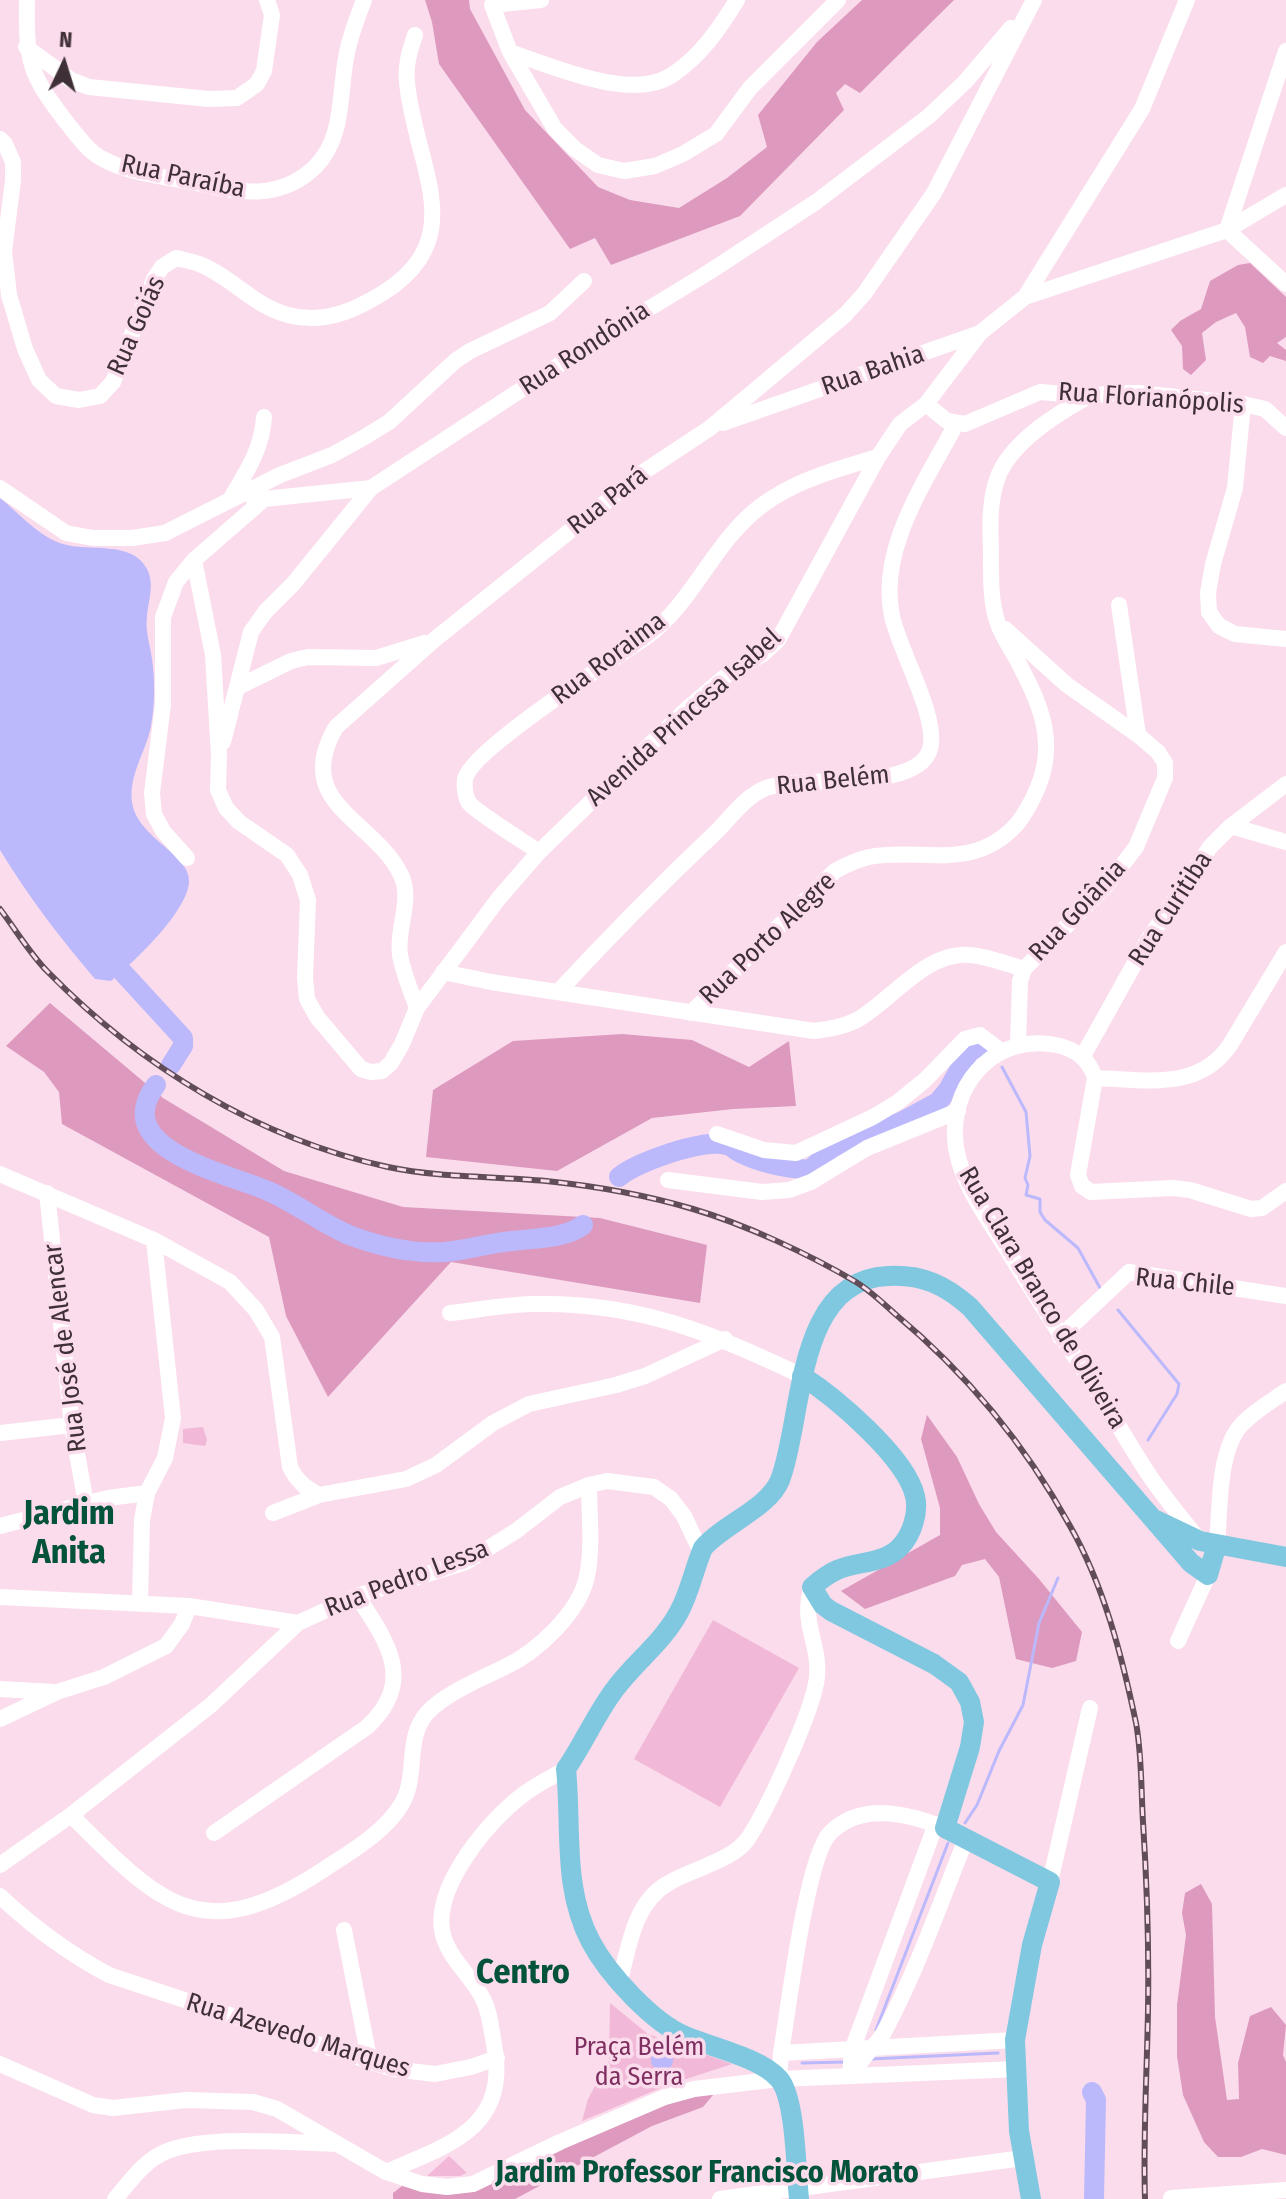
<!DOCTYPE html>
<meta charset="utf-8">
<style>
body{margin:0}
#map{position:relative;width:1286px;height:2199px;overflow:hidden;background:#fbdcec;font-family:"Fira Sans Condensed",sans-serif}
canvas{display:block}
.north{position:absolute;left:24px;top:24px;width:80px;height:80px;-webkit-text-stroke:6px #fbdcec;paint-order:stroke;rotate:4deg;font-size:22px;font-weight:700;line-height:32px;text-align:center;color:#3f2f37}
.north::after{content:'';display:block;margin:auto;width:28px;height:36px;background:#3f2f37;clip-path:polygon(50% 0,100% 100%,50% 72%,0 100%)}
</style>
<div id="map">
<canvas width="1286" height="2199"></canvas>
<div class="north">N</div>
</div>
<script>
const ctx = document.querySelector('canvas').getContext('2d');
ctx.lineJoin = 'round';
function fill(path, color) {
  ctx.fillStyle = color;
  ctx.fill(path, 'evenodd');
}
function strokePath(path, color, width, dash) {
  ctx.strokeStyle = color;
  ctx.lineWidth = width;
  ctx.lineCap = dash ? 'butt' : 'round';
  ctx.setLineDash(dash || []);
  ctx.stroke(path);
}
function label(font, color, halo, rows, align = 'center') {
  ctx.font = font + ' "Fira Sans Condensed",sans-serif';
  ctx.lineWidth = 7;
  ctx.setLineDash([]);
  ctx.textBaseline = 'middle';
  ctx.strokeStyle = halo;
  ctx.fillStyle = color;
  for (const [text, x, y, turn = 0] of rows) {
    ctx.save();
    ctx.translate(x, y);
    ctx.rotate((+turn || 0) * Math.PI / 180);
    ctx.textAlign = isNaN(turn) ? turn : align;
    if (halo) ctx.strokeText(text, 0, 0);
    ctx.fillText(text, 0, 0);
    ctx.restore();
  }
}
fill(new Path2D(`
 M 203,1427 L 207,1440 L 205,1446 L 183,1443 L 183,1429 Z
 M 713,1620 L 799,1668 L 720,1807 L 634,1759 Z
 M 610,2003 L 648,2034 L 732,2064 L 668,2085 L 582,2121 L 588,2099 L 609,2060 Z
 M 449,2156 L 467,2173 L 460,2176 L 427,2176 Z`), '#f1b8d7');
fill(new Path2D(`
 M 425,0 L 469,0 L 470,9 L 525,110 L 598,187 L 630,200 L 679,208 L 727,178 L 767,147 L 758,115 L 817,42 L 862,0 L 954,0 L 860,93 L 845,84 L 836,93 L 844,110 L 740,216 L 611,265 L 595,238 L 570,249 L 439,64 L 432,22 Z
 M 1250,263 L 1286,297 L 1286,337 L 1277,343 L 1286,350 L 1286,361 L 1270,356 L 1263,363 L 1250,357 L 1245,327 L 1236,313 L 1216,322 L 1202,333 L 1206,360 L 1191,375 L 1183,369 L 1182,346 L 1171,330 L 1180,321 L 1201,309 L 1210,281 L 1238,265 Z
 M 50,1003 L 163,1098 L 284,1171 L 403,1207 L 600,1218 L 707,1245 L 700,1303 L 451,1262 L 328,1397 L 286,1316 L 269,1237 L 62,1124 L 59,1092 L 44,1072 L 6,1046 Z
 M 622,1034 L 692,1040 L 749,1067 L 789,1041 L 796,1106 L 733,1109 L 652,1118 L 557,1171 L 426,1157 L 433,1090 L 513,1041 Z
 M 927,1415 L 957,1457 L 979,1504 L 996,1532 L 1039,1579 L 1082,1632 L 1076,1661 L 1052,1668 L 1016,1659 L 999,1577 L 985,1559 L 962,1565 L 955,1576 L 865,1609 L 841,1591 L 940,1535 L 940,1508 L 921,1439 Z
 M 1201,1884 L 1212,1904 L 1215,2017 L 1227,2100 L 1239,2099 L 1238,2063 L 1250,2016 L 1271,2007 L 1286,2025 L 1283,2055 L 1286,2062 L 1286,2155 L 1262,2149 L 1241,2157 L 1218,2157 L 1204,2142 L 1183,2095 L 1177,2056 L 1177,2005 L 1186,1935 L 1182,1913 L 1185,1893 Z
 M 718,2089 L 703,2107 L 652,2126 L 515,2199 L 393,2199 L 393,2193 L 402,2186 L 432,2192 L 675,2100 Z`), '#dd99be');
fill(new Path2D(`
 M 0,498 C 19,513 39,537 63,544 C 89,552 132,540 147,569 C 155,584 148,602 147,617 C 145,631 150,644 152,659 C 155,680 155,704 151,726 C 146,753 126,778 133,807 C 142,840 192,856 189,883 C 186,913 134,962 111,981 L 95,979 C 60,938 28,896 0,850 Z
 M651 2060a11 11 0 1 1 22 0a11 11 0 1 1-22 0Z`), '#bbb9fc');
strokePath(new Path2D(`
 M 1002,1067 L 1026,1112 L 1030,1156 L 1025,1178 L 1028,1185 L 1026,1195 L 1040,1199 L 1040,1212 L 1045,1220 L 1078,1248 L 1100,1288
 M 1118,1310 L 1179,1384 L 1177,1394 L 1148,1440
 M 965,1823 L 977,1805 L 999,1751 L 1023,1705 L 1039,1623 L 1058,1578
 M 876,2030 L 948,1843
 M 870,2059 L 998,2053
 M 802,2063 L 846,2062`), '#bbb9fc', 3);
strokePath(new Path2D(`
 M 105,953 L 183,1038 L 183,1046 L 171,1065
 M 156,1085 C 107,1150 231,1174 268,1191 C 296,1203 321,1223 349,1235 C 378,1246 413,1254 445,1252 C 467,1250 489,1243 512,1241 C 534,1238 565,1239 583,1225
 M 619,1177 C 636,1162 705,1138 726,1145 C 732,1146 737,1152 743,1154 C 763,1164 788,1168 810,1170 L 833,1147 L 901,1122 L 938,1102 L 948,1090 L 969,1052 L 976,1048 L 987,1049
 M 1092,2092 L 1096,2100 L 1094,2199`), '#bbb9fc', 20);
strokePath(new Path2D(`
 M 27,0 C 26,62 29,74 67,123 C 77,135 87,150 101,158 C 129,174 169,177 201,184 C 242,194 282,199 315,167 C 344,138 339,96 346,58 C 349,38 357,19 364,0
 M 541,0 L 492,5 L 510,52 L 555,129 L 575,149 L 598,165 L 624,171 L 655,166 L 683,154 L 716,134 L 750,88 L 838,0
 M 26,47 L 71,80 L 89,87 L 209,99 L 237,98 L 257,84 L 264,71 L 272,15 L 267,0
 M 510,52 C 551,66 632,102 672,75 C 701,56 719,29 737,0
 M 0,139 L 5,144 L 13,162 L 13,181 L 4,251 L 9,295 L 25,349 L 39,380 L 56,396 L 79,400 L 100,396 L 113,382 L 154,279 L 162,267 L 176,258 C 183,260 192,261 199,264 C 231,276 253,306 288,315 C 317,323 344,315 369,301 C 478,244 415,170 407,82 C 405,65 410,50 415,35
 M 1227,230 L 1286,51
 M 1227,230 L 1286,284
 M 1025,297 L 1142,109 L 1187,0
 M 926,404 L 947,421 L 965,424 L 1040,392 L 1089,396 L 1115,393 L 1139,393 L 1243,404 L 1265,409 L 1286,428
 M 1243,404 L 1235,488 L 1213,564 L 1208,593 L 1209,612 L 1219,626 L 1235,634 L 1286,639
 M 723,423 L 980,333 L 1025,297 L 1227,230 L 1286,195
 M 0,488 L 66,533 L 93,538 L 132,538 L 165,533 L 280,475 L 332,455 L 363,438 L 389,422 L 455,361 L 470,351 L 550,313 L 584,281
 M 231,498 C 247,471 262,449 264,417
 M 254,500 L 371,488
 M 194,560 L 213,655 L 219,755 L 218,790 L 226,808 L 239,822 L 287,855 L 300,875 L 308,900 L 305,978 L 307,999 L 317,1017 L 361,1069 L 371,1072 L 382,1071 L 391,1063 L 402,1044 L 417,1008 L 499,898 L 539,852 L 689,707 L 728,674 L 763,654 L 778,640 L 878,457 L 900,424 L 926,404 L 980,333
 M 1119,605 L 1138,735
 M 1005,629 L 1067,685 L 1138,735 L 1158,752 L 1165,763 L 1165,778 L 1136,847 L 1107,885 L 1024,969 L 1020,981 L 1018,1044
 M 238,687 L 291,661 L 308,657 L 376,658 L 425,643
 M 223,742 L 251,632 L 265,612 L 293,584 L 371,488 L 591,344 L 709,272 L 816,202 L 929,116 L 965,82 L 1011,28
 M 1231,826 L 1286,842
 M 539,852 C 526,843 476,812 469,803 C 465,797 464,786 465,779 C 471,750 614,659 645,638 C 693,604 713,542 761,506 C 795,480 838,469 878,457
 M 187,858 L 163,831 L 154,814 L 152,793 L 163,704 L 163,617 L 176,582 L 194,560 L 263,500
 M 443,972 L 491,982 L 814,1031 C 829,1029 843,1027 857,1020 C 892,1000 925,952 969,955 C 987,956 1006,964 1024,969
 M 558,992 C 609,937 661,884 716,832 C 730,818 747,795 766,788 C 805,774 917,793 930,749 C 939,718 899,650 892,616 C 878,548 926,481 956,424
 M 417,1008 C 411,991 403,973 400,955 C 396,929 413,900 401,875 C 374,819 291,804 336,727 L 434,640 L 642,473 L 710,428 L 845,315 L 864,294 L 934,193 L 1034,0
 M 691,1013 L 835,871 C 846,865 856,860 869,857 C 921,847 973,873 1017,824 C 1025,814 1033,799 1038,787 C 1058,738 1038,700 1015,656 C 1009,646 1002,635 998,624 C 990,602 991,574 991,552 C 990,526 989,498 999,474 C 1014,440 1058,413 1089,396
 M 1083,1056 L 1146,943 L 1210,847 L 1231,826 L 1286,784
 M 1095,1078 C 1144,1079 1198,1092 1230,1045 L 1286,952
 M 717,1134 L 764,1150 L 796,1153 L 873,1117 L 898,1102 L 925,1080 L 965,1039 L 980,1035 L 1001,1051
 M 0,1174 L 154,1240 L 230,1282 L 256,1310 L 272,1337 L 290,1467 C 297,1481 305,1488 319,1495
 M 668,1180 L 762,1192 L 789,1190 L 811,1182 L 867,1148 L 958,1111
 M 47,1193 L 72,1425 L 86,1504
 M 450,1313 C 478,1310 508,1304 536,1304 C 637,1302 713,1333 802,1376
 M 1060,1337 L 1129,1272 L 1286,1296
 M 0,1433 L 72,1425
 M 273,1513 L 319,1495 L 406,1479 L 436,1465 L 493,1423 L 529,1404 L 616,1385 L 645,1376 L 725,1339
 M 0,1526 L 108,1498 L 147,1493
 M 1199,1540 C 1184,1521 1168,1502 1154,1482 C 1137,1458 1122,1431 1106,1405 C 1074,1355 1042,1307 1011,1256 C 990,1221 956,1179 955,1136 C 953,1078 999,1034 1056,1045 C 1076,1049 1089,1059 1095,1078 L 1078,1175 L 1082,1186 L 1091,1192 L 1172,1188 L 1190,1190 L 1251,1209 L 1262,1208 L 1286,1191
 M 1217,1544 C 1220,1511 1218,1456 1238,1429 C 1249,1414 1271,1402 1286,1391
 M 0,1597 L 189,1606 L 298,1623
 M 140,1603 L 142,1520 L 147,1493 L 165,1458 L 173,1418 L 154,1240
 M 1178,1641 L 1208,1575
 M 0,1689 L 54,1692
 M 0,1719 L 57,1692 L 104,1677 L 166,1646 L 182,1624 L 189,1606
 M 71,1815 C 160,1904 201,1950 323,1870 C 350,1852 384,1833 401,1805 C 419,1777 404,1739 427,1713 C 444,1694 482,1678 505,1667 C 537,1652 580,1612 587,1576 C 593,1547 589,1514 589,1485
 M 214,1833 L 367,1727 C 416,1682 388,1642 357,1596
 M 0,1865 L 71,1815 L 211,1705 L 298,1623 L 357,1596 L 466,1562 L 516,1531 L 560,1497 L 589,1485 L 607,1481 L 654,1487 L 671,1499 L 684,1516 L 701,1552
 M 1050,1882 L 1090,1708
 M 0,1896 C 34,1928 68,1953 109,1975 L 393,2069 L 435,2074 L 471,2067 L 497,2058
 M 344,1930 L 370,2063
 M 620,1980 C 629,1947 634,1903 667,1884 C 679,1876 693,1872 706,1866 C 720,1860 737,1853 747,1840 C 766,1813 814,1709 817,1677 C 820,1642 800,1623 812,1587
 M 781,2053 L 1015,2040
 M 0,2064 L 93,2105 L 113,2108 L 186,2100 L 253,2102 L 277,2109 L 386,2172 L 422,2184 L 447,2187 L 473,2184 L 560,2142 L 665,2097 L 694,2089 L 779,2079 L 1017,2069
 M 856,2075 C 859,2056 874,2050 883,2034 C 916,1973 940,1904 966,1839
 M 850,2076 L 852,2050 L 936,1824
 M 779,2079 L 781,2053 C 788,2012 806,1858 830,1833 C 862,1801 909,1814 945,1828
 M 386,2172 C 449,2145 510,2128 494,2044 C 491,2028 490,2011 482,1997 C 470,1974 446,1956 442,1930 C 435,1884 490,1819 524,1794 C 537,1784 552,1777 566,1769
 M 1171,2198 L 1286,2190
 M 115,2199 C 128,2184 141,2165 159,2155 C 197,2133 293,2143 338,2144
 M 720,2199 L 1023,2158`), '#fff', 16);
strokePath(new Path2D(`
 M 802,1376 C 835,1397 906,1457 915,1496 C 919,1512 912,1535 900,1547 C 884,1564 858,1561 837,1570 C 828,1574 819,1581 812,1587 L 823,1605 L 831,1611 L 934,1664 L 959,1682 L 970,1702 L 974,1722 L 970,1747 L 945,1828 L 1050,1882 L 1032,1945 L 1015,2040 L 1019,2131 L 1031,2199
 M 1156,1520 L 1200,1541 L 1286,1557
 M 799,2199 C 796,2172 796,2098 779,2079 C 761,2058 711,2047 685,2036 C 652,2022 608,1974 591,1942 C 562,1888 572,1827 566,1769 C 584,1743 596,1714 615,1689 C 635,1662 663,1642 679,1612 C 690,1592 694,1569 703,1548 C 722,1525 769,1508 780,1480 C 804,1418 794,1280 888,1276 C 922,1274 945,1285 970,1307 L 1191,1563 L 1208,1575 L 1217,1544`), '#80c8e0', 20);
const rail = new Path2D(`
 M 0,909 C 16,930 30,954 48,972 C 140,1066 259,1139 388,1167 C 440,1178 494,1176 546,1181 C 595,1186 646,1195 693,1209 C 744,1224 809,1254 856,1282 C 869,1290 882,1302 894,1313 C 965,1372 1025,1444 1070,1526 C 1104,1586 1122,1656 1136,1723 C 1142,1755 1141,1790 1143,1822 C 1147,1884 1149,1948 1148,2010 C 1147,2073 1143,2136 1145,2199`);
strokePath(rail, '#604d57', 6);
strokePath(rail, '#fbdcec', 3, [9]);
label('26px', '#3f2f37', '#fbdcec', [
 ["Rua Paraíba",183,177,12],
 ["Rua Goiás",137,326,-66],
 ["Rua Rondônia",585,349,-33],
 ["Rua Bahia",873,371,-19],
 ["Rua Florianópolis",1151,399,4],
 ["Rua Pará",608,501,-38],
 ["Rua Roraima",609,659,-37],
 ["Avenida Princesa Isabel",684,718,-42],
 ["Rua Belém",833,781,-6],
 ["Rua Curitiba",1171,909,-57],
 ["Rua Goiânia",1078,911,-47],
 ["Rua Porto Alegre",768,939,-44],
 ["Rua Chile",1185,1283,6],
 ["Rua Clara Branco de Oliveira",1042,1298,59],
 ["Rua José de Alencar",66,1348,-97],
 ["Rua Pedro Lessa",407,1579,-21],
 ["Rua Azevedo Marques",298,2036,17]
]);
label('26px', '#7f3061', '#fbdcec', [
 ["Praça Belém",639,2048],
 ["da Serra",639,2078]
]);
label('bold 30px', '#03523a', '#fbdcec', [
 ["Jardim Professor Francisco Morato",707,2174]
]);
label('bold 34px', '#03523a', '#fbdcec', [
 ["Jardim",69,1515],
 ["Anita",69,1554],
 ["Centro",523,1974]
]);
</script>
